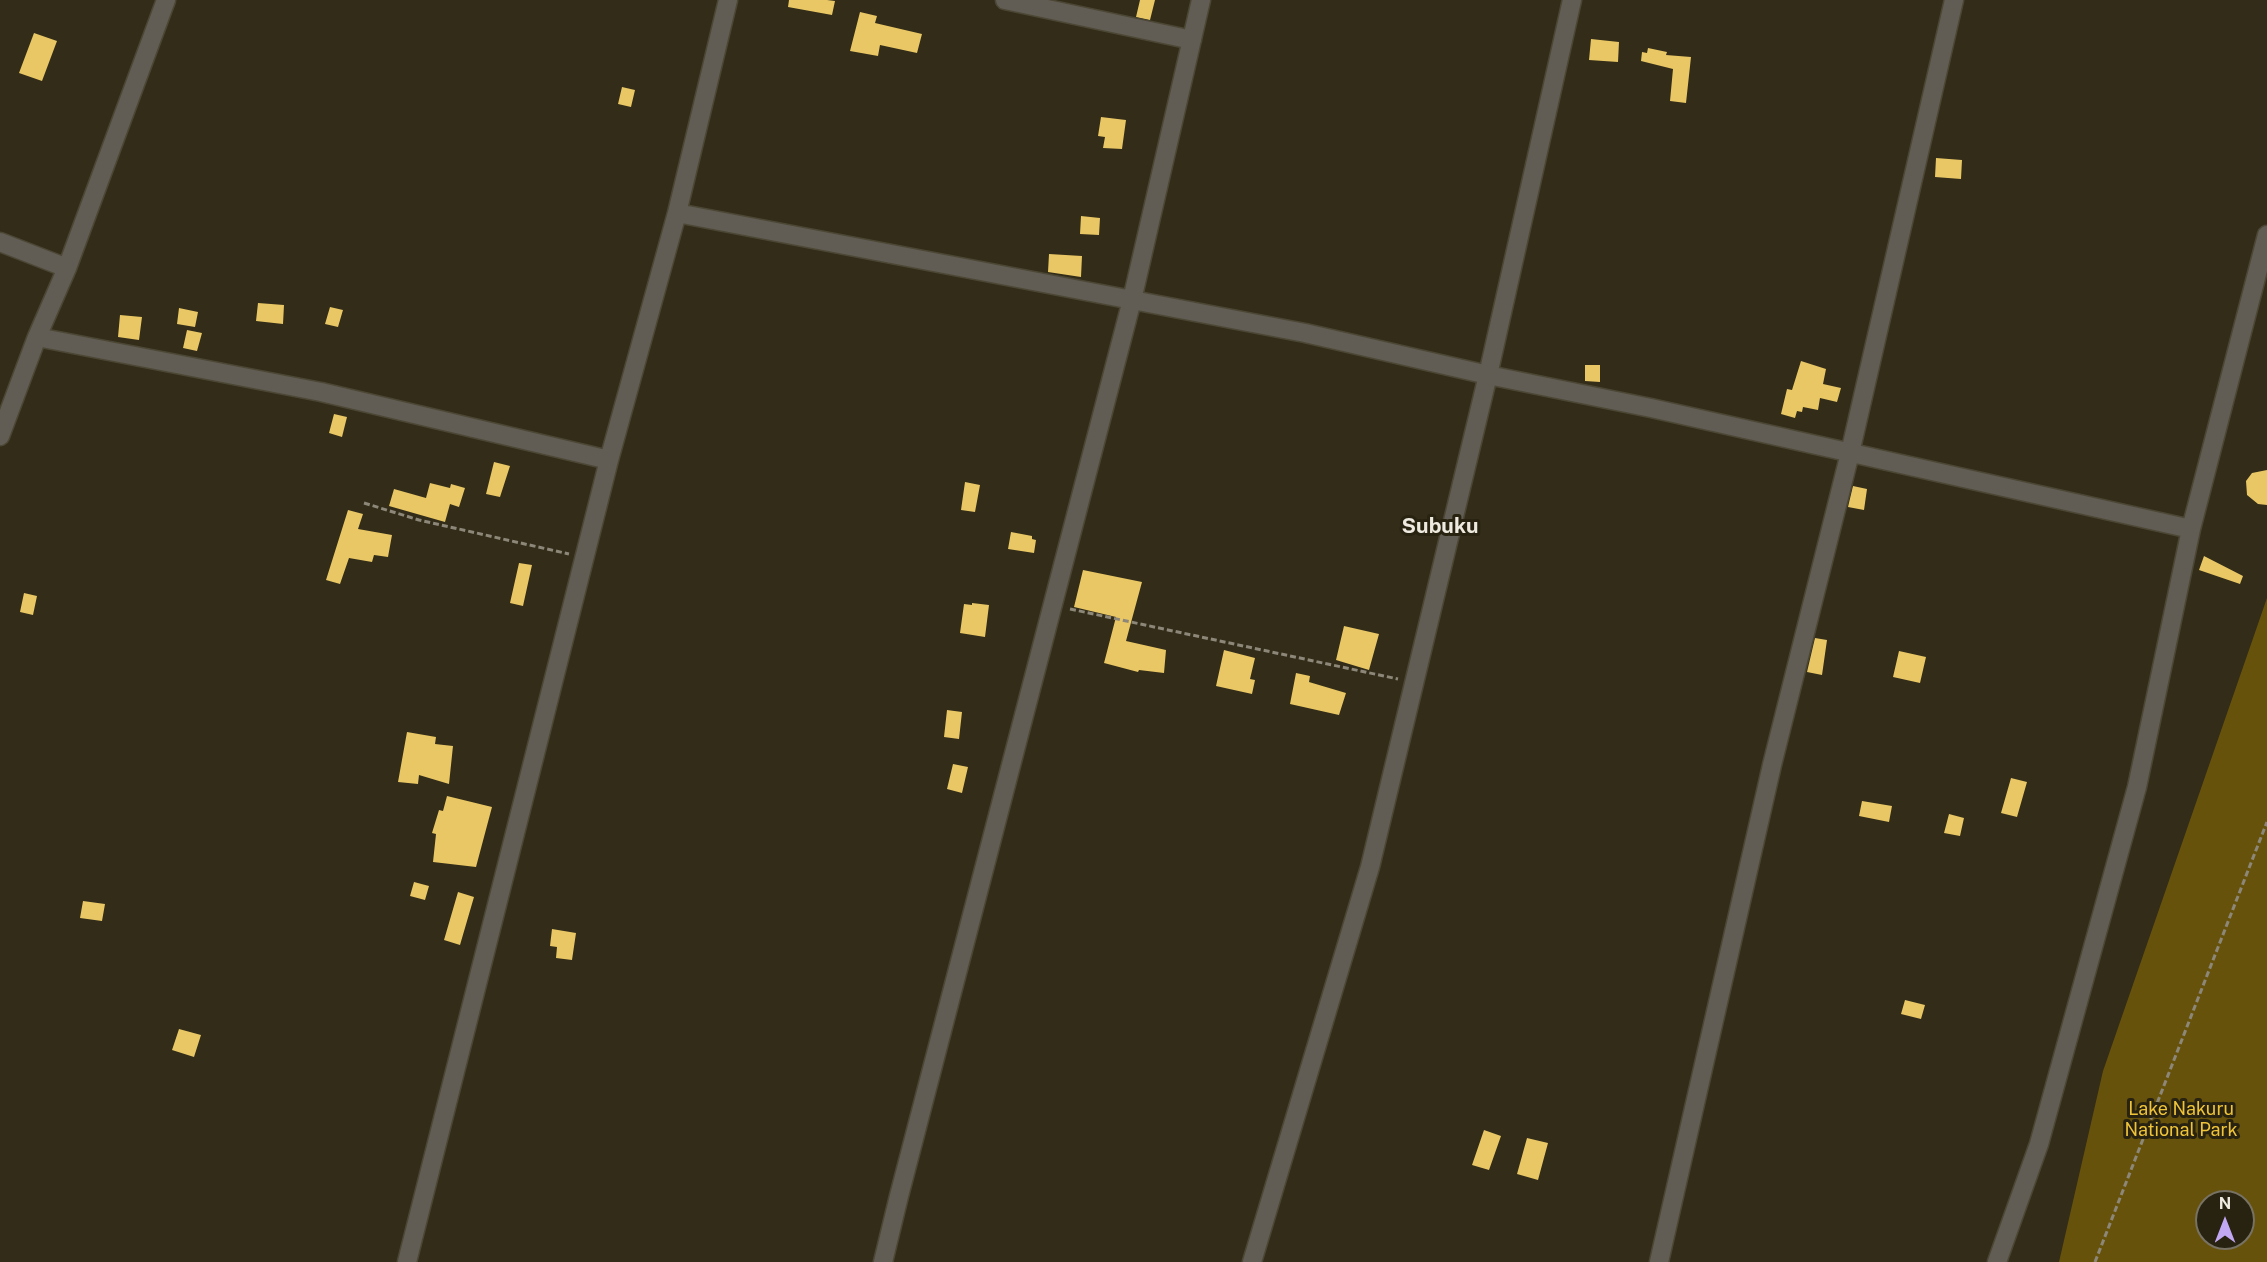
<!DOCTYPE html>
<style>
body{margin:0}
#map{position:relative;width:2267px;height:1262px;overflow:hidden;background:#322c19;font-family:"Public Sans",sans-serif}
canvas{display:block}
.north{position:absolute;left:2195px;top:1190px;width:60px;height:60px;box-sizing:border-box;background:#282210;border:2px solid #777263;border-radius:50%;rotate:0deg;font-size:16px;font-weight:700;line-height:24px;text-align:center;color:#eeeadf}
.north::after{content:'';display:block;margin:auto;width:21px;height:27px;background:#c2a7f2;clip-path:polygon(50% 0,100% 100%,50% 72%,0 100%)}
</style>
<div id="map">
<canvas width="2267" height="1262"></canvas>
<div class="north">N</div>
</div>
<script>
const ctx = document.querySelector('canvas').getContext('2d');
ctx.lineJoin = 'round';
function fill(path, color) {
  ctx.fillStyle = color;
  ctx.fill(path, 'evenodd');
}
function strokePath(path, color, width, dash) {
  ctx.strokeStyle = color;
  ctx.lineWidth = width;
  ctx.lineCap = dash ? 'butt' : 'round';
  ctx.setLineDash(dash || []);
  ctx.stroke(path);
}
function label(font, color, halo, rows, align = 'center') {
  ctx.font = font + ' "Public Sans",sans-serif';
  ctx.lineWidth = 6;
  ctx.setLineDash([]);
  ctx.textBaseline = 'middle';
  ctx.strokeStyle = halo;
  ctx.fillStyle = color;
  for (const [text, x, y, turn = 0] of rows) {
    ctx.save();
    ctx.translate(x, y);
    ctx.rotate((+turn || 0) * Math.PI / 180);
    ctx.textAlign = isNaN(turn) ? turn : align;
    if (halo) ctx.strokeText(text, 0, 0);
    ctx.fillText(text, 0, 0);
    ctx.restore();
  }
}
fill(new Path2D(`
 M 2267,598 L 2267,1262 L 2059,1262 L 2103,1071 ZM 2207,1202 L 2243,1202 L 2243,1238 L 2207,1238 Z`), '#67520c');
fill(new Path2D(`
 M 789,0 L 827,0 L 835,1 L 832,15 L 788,7 Z
 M 1140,0 L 1155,0 L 1150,20 L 1136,17 Z
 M 860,12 L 877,16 L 875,23 L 922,34 L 917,53 L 880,45 L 878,56 L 850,51 Z
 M 34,33 L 57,41 L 42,81 L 19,73 Z
 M 1591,39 L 1619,42 L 1618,62 L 1589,60 Z
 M 1648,48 L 1667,52 L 1666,55 L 1691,57 L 1686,103 L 1670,101 L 1673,69 L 1641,61 L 1642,52 L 1647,53 Z
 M 622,87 L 635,90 L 631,107 L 618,104 Z
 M 1101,117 L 1126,120 L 1122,149 L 1103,148 L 1105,137 L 1098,136 Z
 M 1936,158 L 1962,160 L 1961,179 L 1935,177 Z
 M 1081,216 L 1100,218 L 1099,235 L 1080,234 Z
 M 1049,254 L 1082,256 L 1081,277 L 1048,272 Z
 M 258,303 L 284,305 L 283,324 L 256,321 Z
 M 330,307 L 343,310 L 338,327 L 325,324 Z
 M 179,308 L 198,312 L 195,327 L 177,324 Z
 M 120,315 L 142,317 L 139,340 L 118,337 Z
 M 187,330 L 202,333 L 197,351 L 183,348 Z
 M 1801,361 L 1826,369 L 1823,384 L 1841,388 L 1837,402 L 1820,398 L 1818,410 L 1803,407 L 1802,412 L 1797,411 L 1795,418 L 1781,414 L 1787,389 L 1792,390 Z
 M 1585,365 L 1600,365 L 1600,382 L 1585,381 Z
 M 334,414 L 347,417 L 342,437 L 329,433 Z
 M 494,462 L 510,466 L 500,497 L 486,494 Z
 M 2267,470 L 2267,505 L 2258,504 L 2247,495 L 2246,481 L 2252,473 Z
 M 965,482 L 980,485 L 975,512 L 961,510 Z
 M 430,483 L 450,488 L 451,484 L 465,488 L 459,507 L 450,504 L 445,522 L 389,506 L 394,489 L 426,498 Z
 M 1853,486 L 1867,489 L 1864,510 L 1848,507 Z
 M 348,510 L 363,514 L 358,529 L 392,535 L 388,557 L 374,555 L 372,562 L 349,558 L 340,584 L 326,580 Z
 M 1011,532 L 1032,536 L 1032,539 L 1036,540 L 1034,553 L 1008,549 Z
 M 2204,556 L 2243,576 L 2240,584 L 2199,570 Z
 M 519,563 L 532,565 L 523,606 L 510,603 Z
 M 1083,570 L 1142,582 L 1126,641 L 1166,650 L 1164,673 L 1139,670 L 1138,672 L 1104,663 L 1116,617 L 1074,607 Z
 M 24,593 L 37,596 L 33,615 L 20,612 Z
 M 972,603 L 989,605 L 985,637 L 960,633 L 964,604 L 972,605 Z
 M 1344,626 L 1379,634 L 1369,670 L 1336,660 Z
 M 1815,638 L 1827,640 L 1822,675 L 1807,672 Z
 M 1224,650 L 1255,658 L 1250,679 L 1255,680 L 1252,694 L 1216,686 Z
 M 1899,651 L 1926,657 L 1920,683 L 1893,677 Z
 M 1296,673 L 1310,676 L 1309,682 L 1346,693 L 1339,715 L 1290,704 Z
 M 947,710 L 962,712 L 959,739 L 944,737 Z
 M 407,732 L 436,737 L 435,744 L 453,746 L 449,784 L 419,775 L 418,784 L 398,782 Z
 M 953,764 L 968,767 L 962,793 L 947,789 Z
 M 2011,778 L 2027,782 L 2017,817 L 2001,813 Z
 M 447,796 L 492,807 L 476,867 L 433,862 L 436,834 L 432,833 L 439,810 L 443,811 Z
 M 1862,801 L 1892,806 L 1889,822 L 1859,816 Z
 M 1949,814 L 1964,818 L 1960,836 L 1944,833 Z
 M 414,882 L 429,886 L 425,900 L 410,896 Z
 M 458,892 L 474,897 L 460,945 L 444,940 Z
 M 83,901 L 105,904 L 102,921 L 80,918 Z
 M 552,929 L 576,933 L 572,960 L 556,958 L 557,947 L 550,946 Z
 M 1905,1000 L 1925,1005 L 1921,1019 L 1901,1014 Z
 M 179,1029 L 201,1035 L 194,1057 L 172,1050 Z
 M 1484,1130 L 1501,1136 L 1489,1170 L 1472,1165 Z
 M 1527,1138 L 1548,1143 L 1538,1180 L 1517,1174 Z`), '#e9c764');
const minor = new Path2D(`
 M 1005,0 L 1192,40
 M 677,213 L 728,0
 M 0,242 L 67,268
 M 37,337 L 321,392 L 609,460
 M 0,436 L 37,337 L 67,268 L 166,0
 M 407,1262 L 609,460 L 677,213 L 1305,333 L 1488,375 L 1651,408 L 2191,529 L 2267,235
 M 883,1262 L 899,1196 L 1132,300 L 1201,0
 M 1252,1262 L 1370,867 L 1488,375 L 1572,0
 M 1659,1262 L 1772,765 L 1850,453 L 1954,0
 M 1997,1262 L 2039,1144 L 2137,787 L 2191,529`);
strokePath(minor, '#4c4735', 21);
strokePath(new Path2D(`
 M 364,503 L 419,520 L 569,554
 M 1070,609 L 1398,679
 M 2095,1262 L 2267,822`), '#8c8778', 3, [6, 3]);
strokePath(minor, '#615d54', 18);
label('18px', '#efc438', '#282210', [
 ["Lake Nakuru",2181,1109],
 ["National Park",2181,1130]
]);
label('bold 21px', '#eeeadf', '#282210', [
 ["Subuku",1440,527]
]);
</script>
